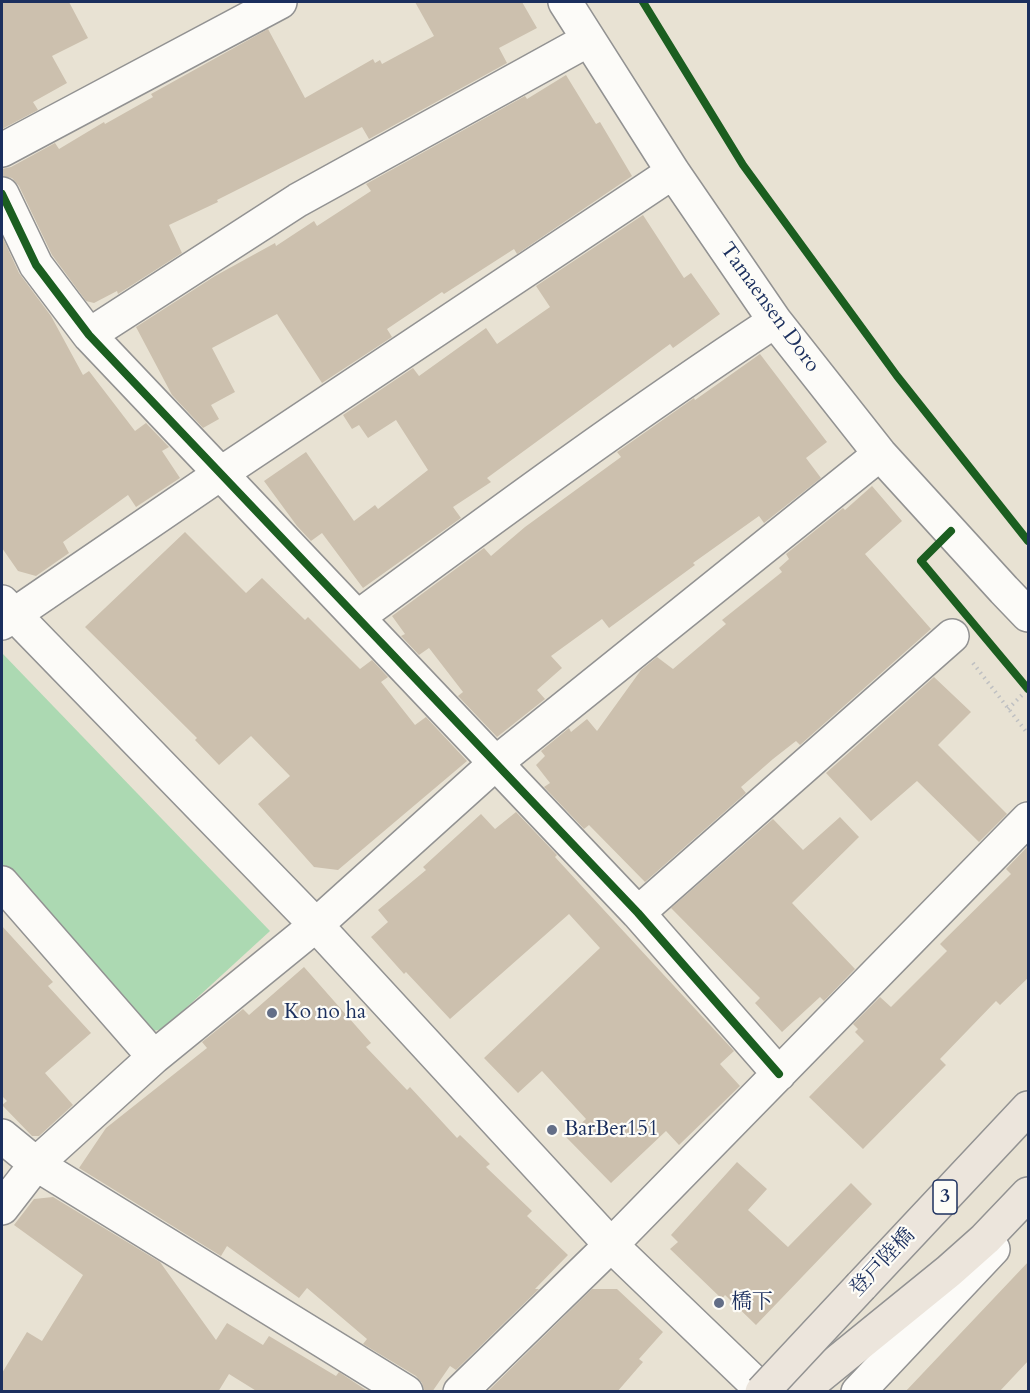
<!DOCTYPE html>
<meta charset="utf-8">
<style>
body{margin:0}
#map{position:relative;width:1030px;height:1393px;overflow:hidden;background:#e8e2d3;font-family:Cardo,serif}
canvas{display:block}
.frame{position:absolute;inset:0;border:3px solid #1b2f5e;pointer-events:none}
</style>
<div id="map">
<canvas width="1030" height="1393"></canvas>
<div class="frame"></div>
</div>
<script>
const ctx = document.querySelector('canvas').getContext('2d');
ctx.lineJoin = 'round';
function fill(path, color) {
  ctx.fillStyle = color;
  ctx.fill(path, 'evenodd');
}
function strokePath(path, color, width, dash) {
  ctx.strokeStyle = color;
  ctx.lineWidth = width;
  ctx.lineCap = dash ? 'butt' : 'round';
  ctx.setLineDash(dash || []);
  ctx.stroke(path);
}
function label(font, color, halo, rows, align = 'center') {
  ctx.font = font + ' Cardo,"Noto Serif JP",serif';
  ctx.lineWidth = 4.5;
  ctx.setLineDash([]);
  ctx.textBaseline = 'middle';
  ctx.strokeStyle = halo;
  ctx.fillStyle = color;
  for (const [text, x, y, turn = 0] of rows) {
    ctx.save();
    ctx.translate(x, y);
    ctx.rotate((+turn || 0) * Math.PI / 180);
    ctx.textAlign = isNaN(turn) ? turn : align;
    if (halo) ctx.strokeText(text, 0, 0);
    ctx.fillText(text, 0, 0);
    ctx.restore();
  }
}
fill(new Path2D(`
 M 2,653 L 270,931 L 163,1029 L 148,1032 L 2,864 Z`), '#acd9b2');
fill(new Path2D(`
 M 2,2 L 69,2 L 88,38 L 52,56 L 67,83 L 33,102 L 38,110 L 2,129 Z
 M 415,2 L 522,2 L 537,28 L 499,48 L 507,63 L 369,139 L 362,127 L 217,200 L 218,202 L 169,225 L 182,253 L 118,294 L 117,291 L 94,303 L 86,301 L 52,255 L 19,186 L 12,178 L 2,176 L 2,169 L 11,167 L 55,143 L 59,149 L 104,122 L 105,124 L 153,97 L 151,94 L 268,29 L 305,98 L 373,59 L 375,63 L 380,60 L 382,64 L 434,36 Z
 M 566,75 L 596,124 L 600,122 L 632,176 L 517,254 L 514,249 L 444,294 L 442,292 L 387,329 L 392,337 L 322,383 L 277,314 L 212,348 L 235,392 L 211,405 L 219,419 L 203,428 L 172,395 L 136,327 L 215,276 L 275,243 L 276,246 L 314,221 L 317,226 L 371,191 L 366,184 L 525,96 L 527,99 Z
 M 643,215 L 684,278 L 691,273 L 720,314 L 673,348 L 670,344 L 487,478 L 491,482 L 453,507 L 461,518 L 363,588 L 322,533 L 311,541 L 297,526 L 264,481 L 306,452 L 354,521 L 375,505 L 378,509 L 428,470 L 396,420 L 368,438 L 359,425 L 352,429 L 343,415 L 413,368 L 419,376 L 486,328 L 497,344 L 550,307 L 536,286 Z
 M 2,236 L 19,273 L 51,316 L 83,375 L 89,371 L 135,431 L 146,423 L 169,447 L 162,451 L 180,478 L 136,507 L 128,495 L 63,542 L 69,553 L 36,576 L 18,571 L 2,548 Z
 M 760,354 L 827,442 L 806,458 L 821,478 L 764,523 L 759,516 L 693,563 L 695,565 L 609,628 L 602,619 L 551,656 L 562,668 L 537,690 L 545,699 L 497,737 L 458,696 L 463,692 L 429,648 L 419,655 L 401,636 L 405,634 L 392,616 L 484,548 L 491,556 L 525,527 L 621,457 L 617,452 L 694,398 L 695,400 Z
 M 872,486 L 902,521 L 865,554 L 931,629 L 800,745 L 796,741 L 773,759 L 741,787 L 746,793 L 645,882 L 589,825 L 584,829 L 544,787 L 550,783 L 536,765 L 545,756 L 541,751 L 569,728 L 571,732 L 587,719 L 597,731 L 641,670 L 657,657 L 673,669 L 726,624 L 722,620 L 782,572 L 779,568 L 789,559 L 786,554 L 843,508 L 845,510 Z
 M 185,532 L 246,593 L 262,578 L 305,620 L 308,617 L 360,669 L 372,660 L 388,677 L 381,682 L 415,725 L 426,717 L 467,761 L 338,870 L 314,867 L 258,804 L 290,776 L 251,736 L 219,765 L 195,740 L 197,738 L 85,627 Z
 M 934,677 L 971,712 L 938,745 L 1007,814 L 979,842 L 917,781 L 871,821 L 826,773 Z
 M 516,812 L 557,855 L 555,857 L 734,1051 L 720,1064 L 740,1086 L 679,1145 L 666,1131 L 611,1183 L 566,1137 L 586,1119 L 542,1071 L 518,1093 L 484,1058 L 600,948 L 569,914 L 450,1019 L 406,972 L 404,974 L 371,937 L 388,922 L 378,910 L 426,870 L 423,867 L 481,814 L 495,829 Z
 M 840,817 L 859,837 L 792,903 L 855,969 L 824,1001 L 820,997 L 782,1032 L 755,1003 L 760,998 L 671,908 L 773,819 L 803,850 Z
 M 1029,845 L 1029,977 L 1000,1005 L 996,1001 L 940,1059 L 946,1065 L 863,1149 L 809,1097 L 864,1041 L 855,1032 L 858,1029 L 853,1024 L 880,997 L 891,1007 L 947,951 L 940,944 L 1011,874 L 1006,869 Z
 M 2,926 L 53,982 L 48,986 L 91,1033 L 45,1073 L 73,1105 L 39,1136 L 32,1136 L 2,1105 L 7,1101 L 2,1096 Z
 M 304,967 L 371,1043 L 366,1047 L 407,1090 L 410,1087 L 457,1138 L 460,1135 L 490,1164 L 486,1167 L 532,1211 L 527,1216 L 568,1255 L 535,1289 L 539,1289 L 456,1370 L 450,1366 L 432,1392 L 425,1392 L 422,1383 L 416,1376 L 363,1344 L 367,1339 L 307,1288 L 299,1298 L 227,1246 L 221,1256 L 79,1168 L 106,1128 L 207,1048 L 202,1042 L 243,1009 L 249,1015 Z
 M 737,1162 L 767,1189 L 748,1210 L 788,1247 L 851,1183 L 872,1204 L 756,1325 L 725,1295 L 722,1299 L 670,1249 L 678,1242 L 671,1235 Z
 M 53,1197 L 160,1262 L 216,1340 L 227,1323 L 263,1345 L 269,1336 L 336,1376 L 339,1372 L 369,1392 L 258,1392 L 229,1374 L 218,1392 L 2,1392 L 2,1373 L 27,1332 L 42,1341 L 83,1275 L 14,1225 L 34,1199 Z
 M 1029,1261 L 1029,1360 L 999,1392 L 905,1392 Z
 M 592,1289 L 617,1289 L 663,1332 L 639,1359 L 643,1362 L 617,1392 L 488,1391 Z`), '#ccc0ae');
const minor = new Path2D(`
 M 565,2 L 673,172 L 775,321 L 880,454 L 1004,590 L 1028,615
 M 2,150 L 280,2
 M 2,194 L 36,265 L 89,335 L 638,913 L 779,1074
 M 89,335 L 298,200 L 588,40
 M 2,602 L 316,925 L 611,1245 L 764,1392
 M 358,617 C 495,516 632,415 775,321
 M 2,623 L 220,474 L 673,172
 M 2,883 L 154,1057
 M 638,913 L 952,636
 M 2,1136 L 36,1164 L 406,1392
 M 2,1208 L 36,1164 L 154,1057 L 316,925 L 497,762 L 880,454
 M 460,1392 L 611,1245 L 1028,819
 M 858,1392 L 993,1249`);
const major = new Path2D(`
 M 861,1286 L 1028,1108
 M 800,1392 L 949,1271 L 985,1239 L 1028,1194`);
strokePath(minor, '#929292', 36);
strokePath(major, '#929292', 36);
strokePath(new Path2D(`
 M 973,663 L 1028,734
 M 1008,709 L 1028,689`), '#bfc0c2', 4, [1.5, 4.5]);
strokePath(minor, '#fcfbf8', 33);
strokePath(major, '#ece5dc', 33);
const majorBridge = new Path2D(`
 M 762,1392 L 861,1286`);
strokePath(majorBridge, '#929292', 36, []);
strokePath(majorBridge, '#ece5dc', 33);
strokePath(new Path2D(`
 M 643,2 L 743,165 L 897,376 L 1028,541
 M 2,194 L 36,265 L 89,335 L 638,913 L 779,1074
 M 951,531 L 921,561 L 1028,689`), '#1b5e20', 8);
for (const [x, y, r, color] of [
 [272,1013,6,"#636e87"],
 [552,1130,6,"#636e87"],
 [719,1303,6,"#636e87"]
]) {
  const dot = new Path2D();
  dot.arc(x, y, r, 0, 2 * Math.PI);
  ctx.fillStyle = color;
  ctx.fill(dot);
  strokePath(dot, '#fdfcf7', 2);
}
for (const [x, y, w] of [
 [945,1197,24]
]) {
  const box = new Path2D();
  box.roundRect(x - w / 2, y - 17, w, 34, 4.5);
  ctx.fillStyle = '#fdfcf7';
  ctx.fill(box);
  strokePath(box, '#1b2f5e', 1.5);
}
label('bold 20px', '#1b2f5e', null, [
 ["3",945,1197]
]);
label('21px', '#1b2f5e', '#fdfcf7', [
 ["Tamaensen Doro",769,308,54],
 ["登戸陸橋",883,1263,-47]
]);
label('21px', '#1b2f5e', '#fdfcf7', [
 ["Ko no ha",284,1013],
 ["BarBer151",564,1130],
 ["橋下",731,1303]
], 'left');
</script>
